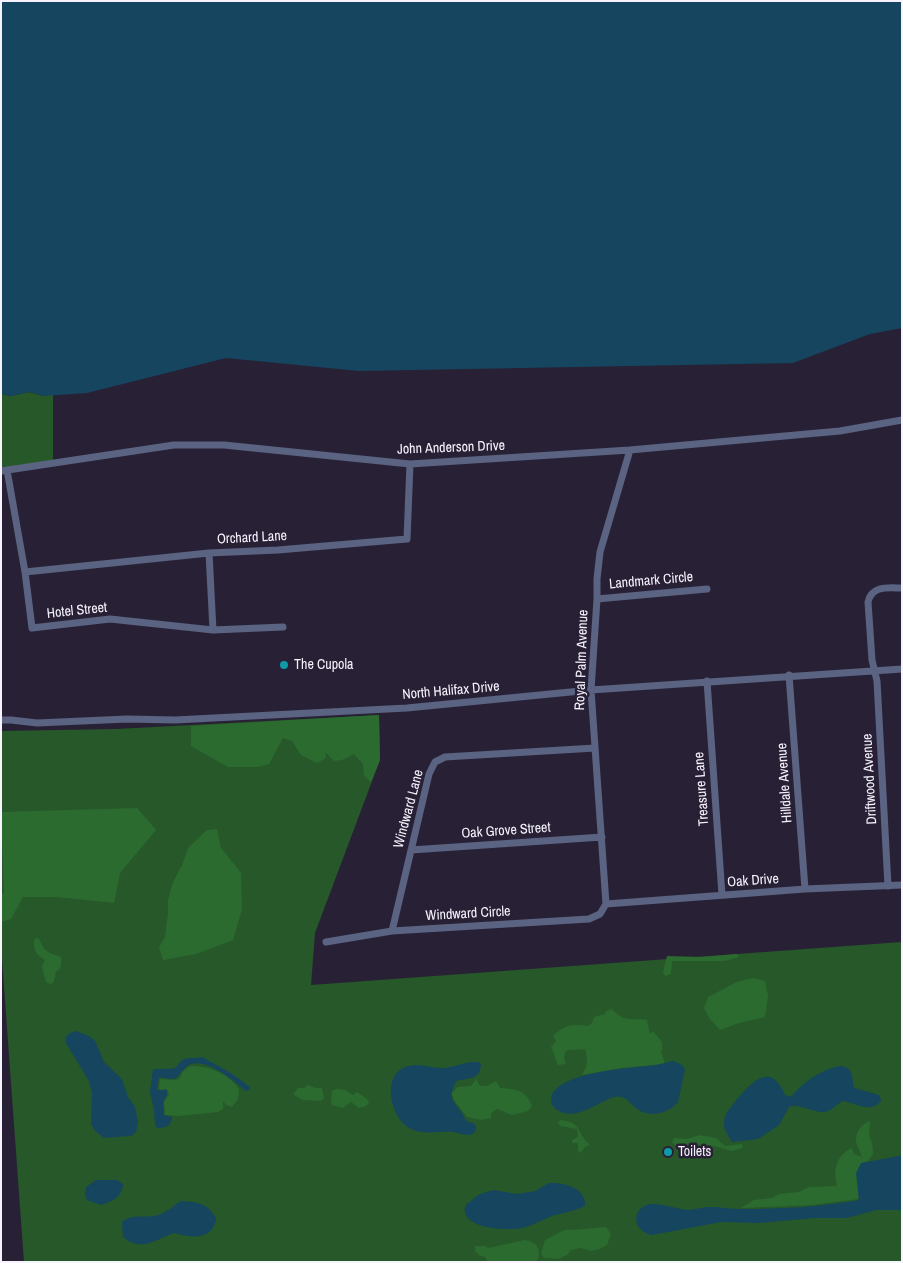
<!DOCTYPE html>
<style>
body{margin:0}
#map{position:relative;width:903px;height:1263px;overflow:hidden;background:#282135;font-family:"Archivo Narrow",sans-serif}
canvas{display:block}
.frame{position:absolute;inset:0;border:2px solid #f6f3fe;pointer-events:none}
</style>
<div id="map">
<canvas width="903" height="1263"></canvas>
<div class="frame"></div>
</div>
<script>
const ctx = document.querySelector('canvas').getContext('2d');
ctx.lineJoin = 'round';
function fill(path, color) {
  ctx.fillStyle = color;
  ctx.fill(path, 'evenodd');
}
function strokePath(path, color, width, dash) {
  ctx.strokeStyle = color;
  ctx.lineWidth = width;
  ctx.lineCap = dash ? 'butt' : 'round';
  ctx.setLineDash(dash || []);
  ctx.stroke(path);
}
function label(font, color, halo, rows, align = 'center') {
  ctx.font = font + ' "Archivo Narrow",sans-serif';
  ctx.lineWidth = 5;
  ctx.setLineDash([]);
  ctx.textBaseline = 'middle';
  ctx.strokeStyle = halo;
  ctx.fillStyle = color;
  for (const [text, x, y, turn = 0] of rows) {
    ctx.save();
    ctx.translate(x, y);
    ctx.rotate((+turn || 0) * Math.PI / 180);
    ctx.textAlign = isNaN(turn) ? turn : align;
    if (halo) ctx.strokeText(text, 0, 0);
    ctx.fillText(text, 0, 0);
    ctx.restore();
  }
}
fill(new Path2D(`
 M 29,392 L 44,396 L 53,394 L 53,464 L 1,471 L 1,394 L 11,396 Z
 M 379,715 L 380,760 L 315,933 L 311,985 L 902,942 L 902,1262 L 24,1262 L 1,945 L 1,731 L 117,729 Z`), '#27582a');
fill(new Path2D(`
 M 379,715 L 380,760 L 371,782 L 364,776 L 363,764 L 354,754 L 342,760 L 334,761 L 325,752 L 326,758 L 317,763 L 301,755 L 292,741 L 283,738 L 269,764 L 258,767 L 228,767 L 191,746 L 191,726 Z
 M 137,808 L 156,830 L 120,873 L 114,903 L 57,897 L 23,897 L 11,919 L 1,922 L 1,894 L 4,893 L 1,812 Z
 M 217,829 L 221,848 L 241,873 L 242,909 L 233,940 L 196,954 L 163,960 L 159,947 L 165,937 L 168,913 L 168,900 L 173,882 L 182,865 L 188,848 L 207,830 Z
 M 35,938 L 39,939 C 45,952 47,952 61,957 L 61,965 L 59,970 L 56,971 L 54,981 L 51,984 L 46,982 L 42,966 L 45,960 C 37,956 31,947 35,938 Z
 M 737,954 L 739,957 L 725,961 L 672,961 L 671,974 L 665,976 L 663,972 L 667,956 L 702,957 Z
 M 753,978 L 765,981 L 768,996 L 765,1017 L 739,1023 L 720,1030 L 710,1019 L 704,1008 L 708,997 L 737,982 Z
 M 611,1009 C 614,1011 617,1014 620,1016 C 627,1021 638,1018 647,1020 L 650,1034 L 653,1031 L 662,1042 L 662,1050 L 661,1051 L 665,1064 L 621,1068 L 582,1075 C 588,1065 588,1061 585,1049 L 569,1050 L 566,1051 L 564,1057 L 566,1064 L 558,1065 L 551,1047 L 556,1041 L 553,1036 C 566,1024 572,1024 588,1026 L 592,1023 L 594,1017 L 606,1014 L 605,1012 Z
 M 190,1066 C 209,1066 228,1073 239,1089 L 238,1099 L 232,1107 L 226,1105 L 223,1101 L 223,1109 L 218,1112 L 178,1116 L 165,1115 L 164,1102 L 169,1094 L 167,1089 L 159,1090 L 160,1079 L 177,1080 L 180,1078 L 182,1072 Z
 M 476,1079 L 480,1086 L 487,1086 L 496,1081 L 500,1088 C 516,1089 526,1090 532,1106 L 528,1111 L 512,1115 L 497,1109 L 491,1113 L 491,1118 L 481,1120 L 467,1117 L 454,1100 L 451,1093 L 458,1087 L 471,1086 Z
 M 308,1085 L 315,1088 L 322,1088 L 324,1098 L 321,1101 L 303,1100 L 294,1095 L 294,1093 L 298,1088 L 304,1088 Z
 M 337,1089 L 345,1090 L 353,1095 L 357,1092 L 367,1099 L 369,1103 L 366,1106 L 359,1108 L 351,1102 L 343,1108 L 332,1105 L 331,1100 L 332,1091 Z
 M 560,1120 C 584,1123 575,1132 590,1145 L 585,1147 L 581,1153 L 578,1151 L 578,1143 L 572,1143 L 572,1140 L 578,1137 L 577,1129 L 560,1126 L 558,1123 Z
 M 870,1121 L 869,1135 L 872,1143 L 873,1154 L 861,1171 L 858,1199 L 812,1205 L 741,1208 L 754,1200 L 772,1198 L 779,1194 L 799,1192 L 809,1187 L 837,1186 C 833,1169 836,1156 852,1148 L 854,1154 L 862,1157 C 860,1152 857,1146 856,1141 C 855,1132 863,1123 870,1121 Z
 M 700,1135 L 716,1138 L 725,1146 L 742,1144 L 743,1148 L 732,1151 L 710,1145 L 677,1147 L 672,1142 L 674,1138 L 687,1139 Z
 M 606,1227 L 611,1234 L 607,1245 L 599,1249 L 591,1251 L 581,1248 L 571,1250 L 567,1255 L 558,1259 L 544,1258 L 541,1253 L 545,1240 C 554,1237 563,1227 573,1230 Z
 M 525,1240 C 537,1243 539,1246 539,1258 L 536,1261 L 488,1262 L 485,1257 L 480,1256 L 475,1251 L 475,1246 L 485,1246 L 488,1248 Z`), '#2b6b30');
fill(new Path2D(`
 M 1,1 L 902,1 L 902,328 L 870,334 L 793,363 L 359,371 L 226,358 L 87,393 L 44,396 L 29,392 L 11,396 L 1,394 Z
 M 76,1031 L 89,1036 L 95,1041 L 104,1062 L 122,1079 L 128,1097 L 135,1107 L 138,1122 L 136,1132 L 131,1136 L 104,1138 L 95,1131 L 91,1124 L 92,1093 L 89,1081 L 66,1043 L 66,1037 L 70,1033 Z
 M 202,1057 L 229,1072 L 250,1087 L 249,1090 L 246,1091 C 234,1081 208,1059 191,1064 C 183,1067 179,1078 174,1079 C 170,1079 163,1078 159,1077 L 157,1090 L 167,1090 L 167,1095 L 163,1102 L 164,1115 L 172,1117 C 171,1126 166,1128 157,1128 L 155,1125 L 154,1110 L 150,1092 L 153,1069 C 158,1069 173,1069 176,1068 C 184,1054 189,1060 202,1057 Z
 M 674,1061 L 683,1066 L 685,1070 L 678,1102 C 668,1114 650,1118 637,1109 C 633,1106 628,1099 622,1097 C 608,1092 583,1121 561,1112 C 556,1110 550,1105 551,1098 C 557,1071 633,1068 656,1065 C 662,1064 667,1062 674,1061 Z
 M 474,1062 L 479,1062 L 481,1065 C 480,1080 468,1078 456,1081 C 445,1104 459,1102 466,1121 L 473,1123 L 476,1126 L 475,1132 C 468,1138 461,1133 453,1132 C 439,1131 424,1135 411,1129 C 392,1121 381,1079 403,1068 C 418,1061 429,1069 444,1068 C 454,1067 464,1062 474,1062 Z
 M 842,1066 C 855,1070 851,1077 854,1088 L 876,1094 L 880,1096 L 881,1101 C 871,1113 857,1104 844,1101 C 837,1102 832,1112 824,1112 C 812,1113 801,1103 789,1107 L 779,1125 L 758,1139 L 732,1142 C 728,1135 723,1129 724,1121 C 725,1112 733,1105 738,1098 C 754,1079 772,1063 785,1095 L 791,1097 C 803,1082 823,1068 842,1066 Z
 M 899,1156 L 902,1156 L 902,1210 L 876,1210 L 847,1218 L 814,1218 L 760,1223 L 721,1222 L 652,1235 C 630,1231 632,1205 652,1204 C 665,1204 678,1210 690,1210 C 697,1209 703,1207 709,1207 C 720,1207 730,1209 740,1209 C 779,1209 820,1207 859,1200 L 856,1173 L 861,1163 Z
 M 96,1180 L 117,1180 L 123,1184 C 122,1198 112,1201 101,1205 L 87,1200 L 85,1194 L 86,1187 Z
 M 549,1183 C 563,1182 587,1188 585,1206 C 576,1210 568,1212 559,1214 C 546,1217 535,1225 522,1228 C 506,1231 460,1229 465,1206 L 478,1195 L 486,1192 L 494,1190 L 517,1194 L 535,1191 Z
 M 181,1201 C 198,1202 207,1203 216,1218 C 213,1241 191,1238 174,1233 C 155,1239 143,1253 123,1237 L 122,1222 C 133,1212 148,1220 161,1214 C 168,1211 175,1205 181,1201 Z`), '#15455f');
strokePath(new Path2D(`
 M 7,470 L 25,572 L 32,628 L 110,619 L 213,630 L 283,627
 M 1,471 L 174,445 L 224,445 L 410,464 L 630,450 L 840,431 L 902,420
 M 209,553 L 213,630
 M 25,572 L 209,553 L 278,550 L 407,539 L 410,464
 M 597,599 L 707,589
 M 789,675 L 805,889
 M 707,681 L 722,895
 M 1,720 L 11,720 L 37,723 L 127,719 L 175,720 L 407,708 L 591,690 L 902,669
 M 411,850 L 602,837
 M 888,886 L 877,681 L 872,660 L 868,602 C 872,585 888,588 902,588
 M 606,904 L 591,690 L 597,599 L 597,579 L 600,552 L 630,450
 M 606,904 L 805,889 L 902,885
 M 392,931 L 429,774 L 435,762 L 445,757 L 595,748
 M 326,942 L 392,931 L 589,919 L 600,914 L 606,904`), '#5a6382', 7);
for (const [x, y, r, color] of [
 [284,665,5,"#0f9aa8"],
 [668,1152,5,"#0f9aa8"]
]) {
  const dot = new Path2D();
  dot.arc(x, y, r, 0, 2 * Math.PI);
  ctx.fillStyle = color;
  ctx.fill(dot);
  strokePath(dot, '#282135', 2);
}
label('14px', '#f6f3fe', '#282135', [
 ["John Anderson Drive",451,448,-2],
 ["Orchard Lane",252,538,-3],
 ["Landmark Circle",651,581,-5],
 ["Hotel Street",77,611,-6],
 ["Royal Palm Avenue",582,660,-88],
 ["North Halifax Drive",451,691,-5],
 ["Driftwood Avenue",870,779,-93],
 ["Hilldale Avenue",785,783,-94],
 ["Treasure Lane",702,789,-94],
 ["Windward Lane",409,809,-75],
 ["Oak Grove Street",506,831,-4],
 ["Oak Drive",753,881,-4],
 ["Windward Circle",468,914,-3]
]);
label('14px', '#f6f3fe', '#282135', [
 ["The Cupola",294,665],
 ["Toilets",678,1152]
], 'left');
</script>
